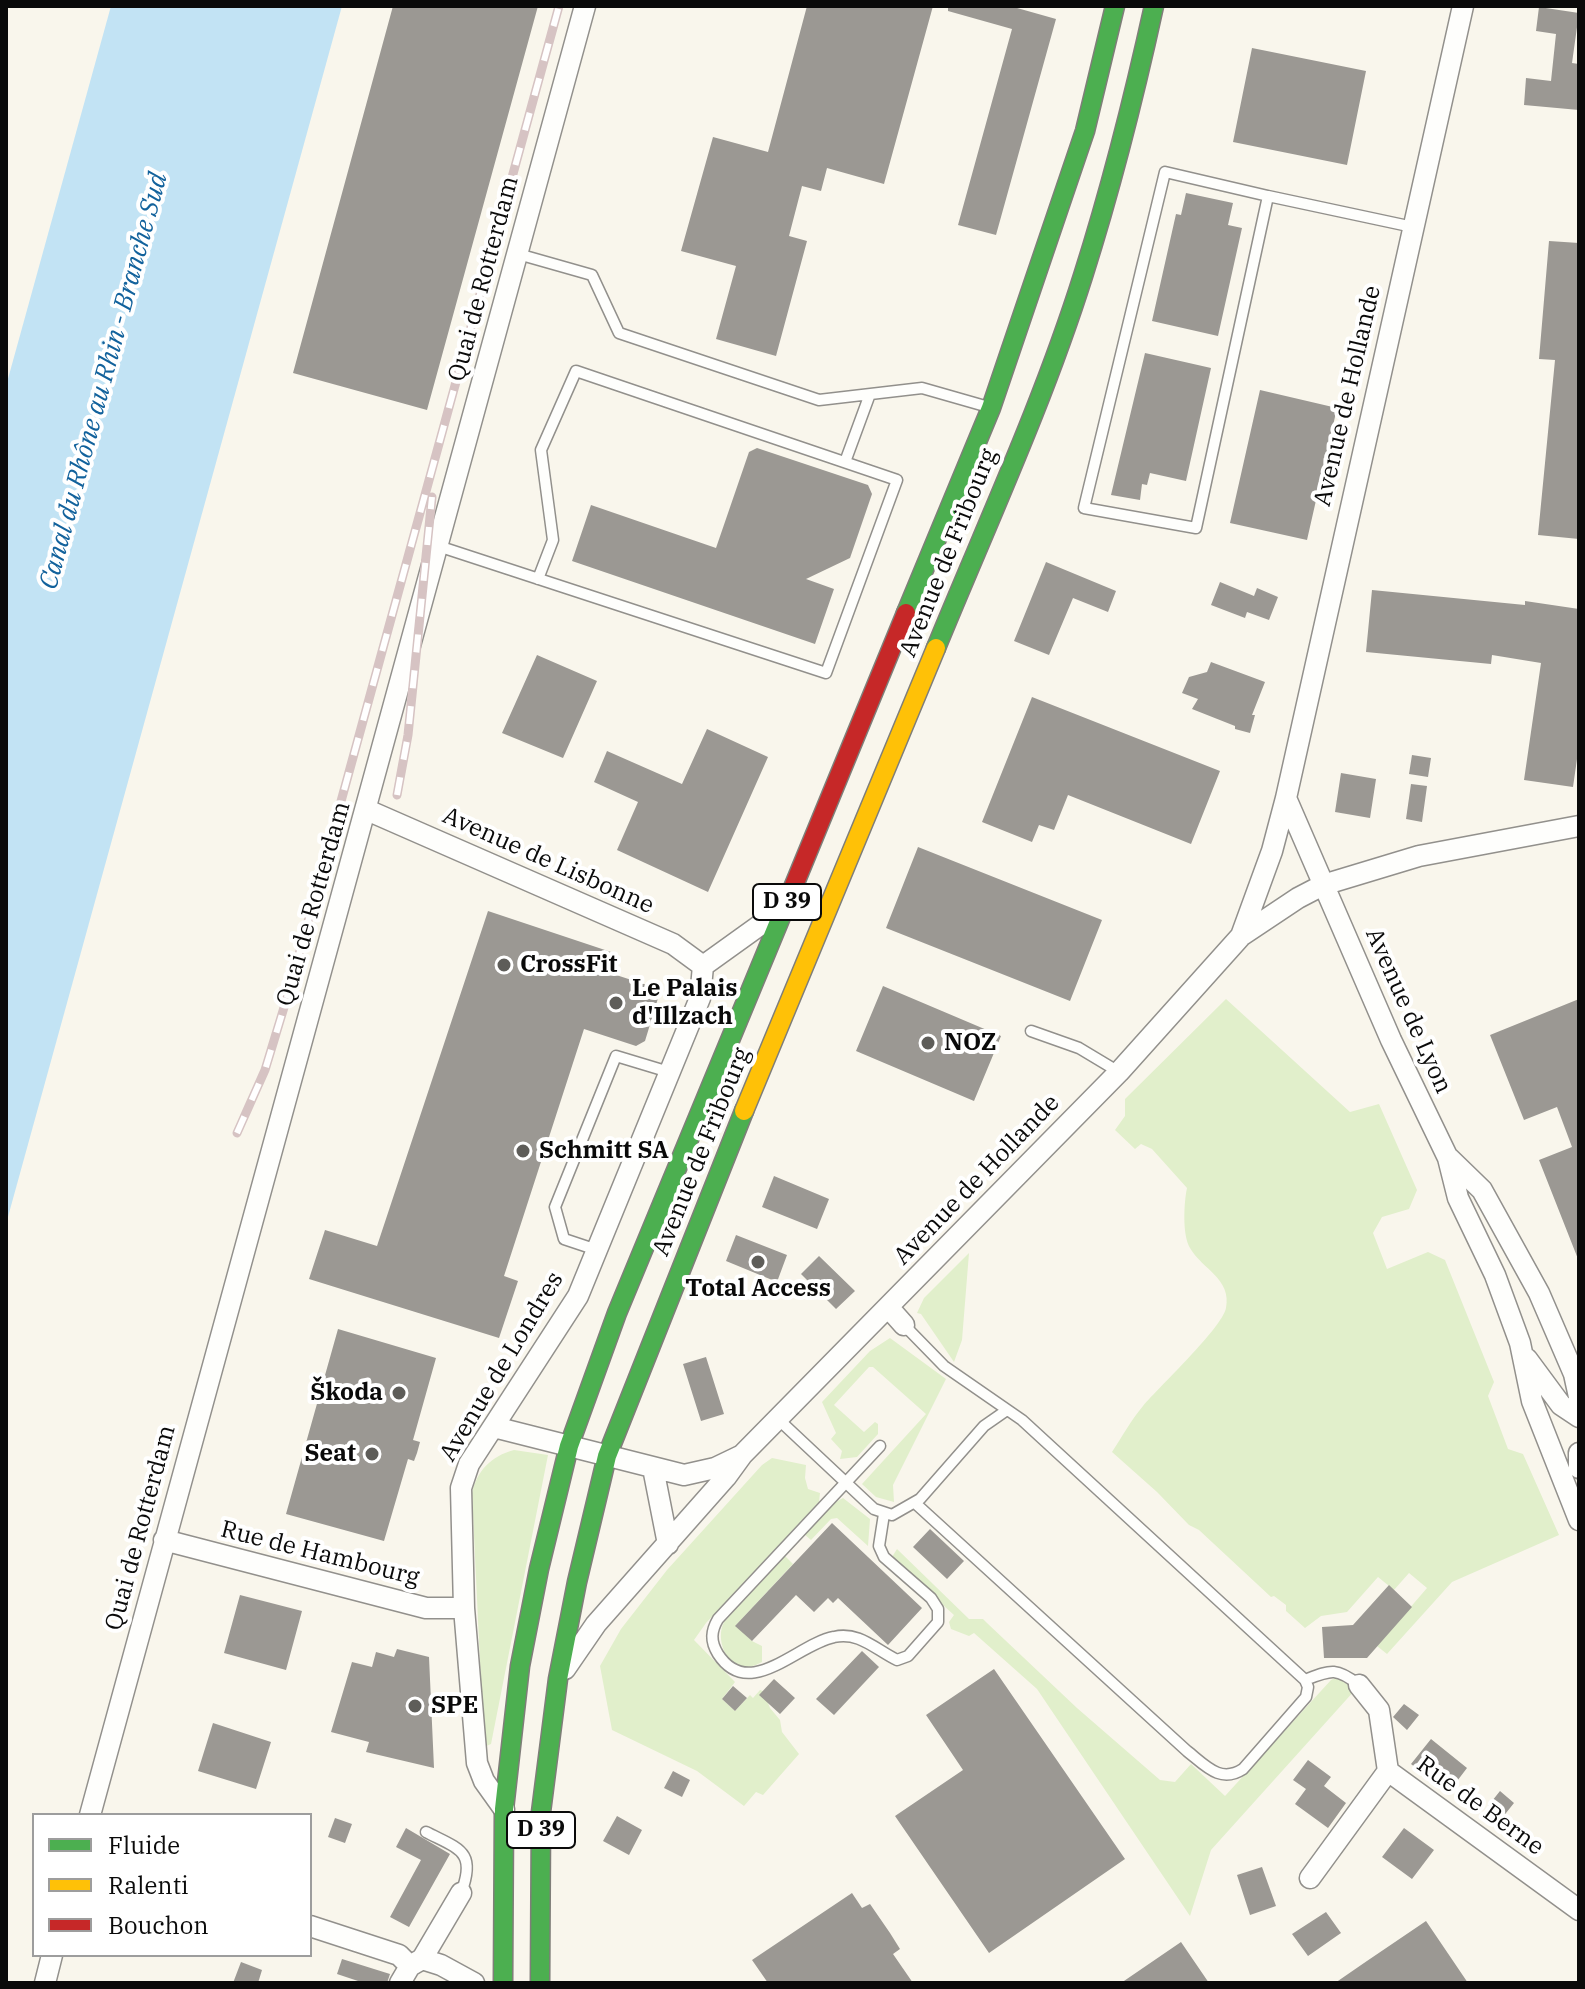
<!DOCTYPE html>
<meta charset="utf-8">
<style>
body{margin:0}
#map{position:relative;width:1585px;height:1989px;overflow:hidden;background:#f9f6ec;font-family:"IBM Plex Serif",serif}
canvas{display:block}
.frame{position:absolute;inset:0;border:8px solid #0a0a0a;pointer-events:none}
.legend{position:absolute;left:32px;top:1813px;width:280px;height:144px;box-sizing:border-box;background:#fff;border:2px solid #9d9d9d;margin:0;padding:10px 14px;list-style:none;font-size:24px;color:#0a0a0a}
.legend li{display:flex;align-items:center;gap:16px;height:40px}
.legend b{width:40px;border:2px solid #9d9d9d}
</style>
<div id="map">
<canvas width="1585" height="1989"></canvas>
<div class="frame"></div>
<ul class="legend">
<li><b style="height:10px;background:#4caf50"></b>Fluide</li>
<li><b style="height:10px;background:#ffc107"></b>Ralenti</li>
<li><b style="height:10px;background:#c62828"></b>Bouchon</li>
</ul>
</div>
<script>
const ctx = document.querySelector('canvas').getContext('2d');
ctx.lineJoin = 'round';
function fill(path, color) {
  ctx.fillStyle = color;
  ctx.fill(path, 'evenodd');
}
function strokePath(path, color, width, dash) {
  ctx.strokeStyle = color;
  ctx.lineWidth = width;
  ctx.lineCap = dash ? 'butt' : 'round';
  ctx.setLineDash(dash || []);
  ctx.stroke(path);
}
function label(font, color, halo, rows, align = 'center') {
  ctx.font = font + ' "IBM Plex Serif",serif';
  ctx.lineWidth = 8;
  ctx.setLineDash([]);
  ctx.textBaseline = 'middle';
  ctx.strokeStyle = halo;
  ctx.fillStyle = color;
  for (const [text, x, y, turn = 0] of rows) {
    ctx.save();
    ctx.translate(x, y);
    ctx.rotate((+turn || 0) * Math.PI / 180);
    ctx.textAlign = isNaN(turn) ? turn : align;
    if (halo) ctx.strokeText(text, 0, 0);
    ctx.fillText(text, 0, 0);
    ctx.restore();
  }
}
fill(new Path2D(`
 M 1226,999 L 1350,1112 L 1379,1104 L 1417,1190 L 1409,1209 L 1382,1217 L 1373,1233 L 1387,1269 L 1428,1252 L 1445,1260 L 1494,1382 L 1488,1396 L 1508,1449 L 1523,1454 L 1559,1535 L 1452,1582 L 1387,1654 L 1377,1646 L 1427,1588 L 1409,1573 L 1394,1590 L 1378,1577 L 1347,1612 L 1321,1616 L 1305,1628 L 1286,1611 L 1286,1605 L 1274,1596 L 1271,1597 L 1199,1530 L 1189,1525 L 1157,1492 L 1112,1452 C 1122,1437 1131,1420 1143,1406 C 1160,1386 1222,1328 1226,1308 C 1232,1279 1202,1269 1190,1248 C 1182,1235 1184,1202 1187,1188 L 1152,1149 L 1141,1144 L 1135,1149 L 1115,1130 L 1125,1116 L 1125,1099 Z
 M 969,1253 L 962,1340 L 954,1362 L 921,1314 L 917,1313 L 924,1298 Z
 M 890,1338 L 946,1379 L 893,1485 L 894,1502 L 876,1497 L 862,1484 L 926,1414 L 873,1367 L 869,1367 L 834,1405 L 864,1432 L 875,1422 L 878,1424 L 878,1434 L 857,1457 L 840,1459 L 842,1451 L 831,1439 L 836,1433 L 822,1402 L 870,1351 Z
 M 514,1450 L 548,1455 L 491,1744 L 484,1747 L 472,1493 C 477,1471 491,1456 514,1450 Z
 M 772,1458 L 806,1465 L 805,1478 L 808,1489 L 820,1493 L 819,1502 L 706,1623 L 694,1640 L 735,1682 L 722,1699 L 735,1711 L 750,1695 L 753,1698 L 760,1690 L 763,1691 L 770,1708 L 780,1720 L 782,1732 L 799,1754 L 763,1795 L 756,1792 L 744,1806 L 697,1771 L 612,1730 L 600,1666 L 621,1629 L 667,1570 L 762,1465 Z
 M 843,1498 L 870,1519 L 868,1546 L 837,1518 L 831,1519 L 811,1540 L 804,1534 L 834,1503 Z
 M 897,1549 L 969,1619 L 983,1619 L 987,1623 L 1077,1708 L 1160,1780 L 1175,1782 L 1191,1764 L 1225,1796 L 1331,1680 L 1337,1677 L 1355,1690 L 1211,1850 L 1190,1916 L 1037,1689 L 974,1633 L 969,1636 L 951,1629 L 949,1622 L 954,1615 L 895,1562 L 892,1557 Z
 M 785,1556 L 793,1564 L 736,1625 L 752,1641 L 762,1646 L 762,1662 C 758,1664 754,1666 749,1667 C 726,1669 715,1639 724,1622 Z`), '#e1efcb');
fill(new Path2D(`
 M 111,6 L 342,6 L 6,1224 L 6,386 Z`), '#c2e3f4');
fill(new Path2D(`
 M 393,6 L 538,6 L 427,410 L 293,373 Z
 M 807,6 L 933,6 L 884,184 L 827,168 L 821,191 L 802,186 L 789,236 L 807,241 L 776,356 L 716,339 L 736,266 L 681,251 L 713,137 L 768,152 Z
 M 948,6 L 1010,6 L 1056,19 L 996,235 L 958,225 L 1012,29 L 948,11 Z
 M 1539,7 L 1579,13 L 1572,63 L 1579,64 L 1579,110 L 1524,105 L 1526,78 L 1551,81 L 1556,34 L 1536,31 Z
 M 1252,48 L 1366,71 L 1347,165 L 1233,142 Z
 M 1186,193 L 1233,203 L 1228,225 L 1242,228 L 1218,336 L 1152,321 L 1176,214 L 1181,215 Z
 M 1549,241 L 1579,243 L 1579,539 L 1538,535 L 1555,360 L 1539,359 Z
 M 1145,353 L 1211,368 L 1186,481 L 1150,473 L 1147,485 L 1142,484 L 1140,500 L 1111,495 Z
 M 1260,390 L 1337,408 L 1307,540 L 1230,523 Z
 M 757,448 L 868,485 L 872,494 L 850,558 L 806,579 L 834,589 L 815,644 L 572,561 L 591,505 L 716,548 L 749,452 Z
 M 1046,562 L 1116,591 L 1108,612 L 1073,598 L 1049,655 L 1014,641 Z
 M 1220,582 L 1254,596 L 1257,588 L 1278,597 L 1269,620 L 1247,612 L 1245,618 L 1211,605 Z
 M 1372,590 L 1525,605 L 1525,601 L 1579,609 L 1579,745 L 1573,787 L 1524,780 L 1541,663 L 1492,655 L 1491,664 L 1366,652 Z
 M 537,655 L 597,681 L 563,758 L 502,733 Z
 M 1211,662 L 1265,682 L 1252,715 L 1255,715 L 1250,733 L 1235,729 L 1235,726 L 1192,709 L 1198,699 L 1182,693 L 1189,677 L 1207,672 Z
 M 1032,697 L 1220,771 L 1191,844 L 1068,795 L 1054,830 L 1039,825 L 1032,842 L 982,822 Z
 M 707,729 L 768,757 L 708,892 L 617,850 L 638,802 L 594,782 L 607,751 L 682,784 Z
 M 1412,755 L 1431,758 L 1428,777 L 1409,774 Z
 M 1341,773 L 1376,779 L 1370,818 L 1335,812 Z
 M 1411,784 L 1427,786 L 1422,822 L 1406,819 Z
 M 918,847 L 1102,920 L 1070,1001 L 886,928 Z
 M 488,911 L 611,952 L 604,971 L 656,988 L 659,995 L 645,1041 L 636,1046 L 584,1029 L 504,1276 L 518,1281 L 499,1338 L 309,1279 L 325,1230 L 377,1246 Z
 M 883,986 L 1001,1036 L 974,1101 L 856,1051 Z
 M 1579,999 L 1579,1259 L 1578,1259 L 1539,1160 L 1572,1147 L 1557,1107 L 1524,1120 L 1490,1035 Z
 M 774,1176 L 829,1199 L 817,1229 L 762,1207 Z
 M 736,1235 L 787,1255 L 777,1282 L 726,1261 Z
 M 819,1256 L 855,1291 L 836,1309 L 801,1274 Z
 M 338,1329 L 436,1358 L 413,1440 L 420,1442 L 417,1453 L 414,1461 L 408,1459 L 384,1541 L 286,1514 Z
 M 706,1357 L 724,1414 L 701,1421 L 683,1364 Z
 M 832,1523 L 922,1608 L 888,1645 L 838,1598 L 833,1603 L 828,1598 L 814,1612 L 796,1595 L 752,1641 L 735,1626 Z
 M 930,1529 L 964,1561 L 947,1579 L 913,1547 Z
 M 1389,1585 L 1412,1607 L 1367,1658 L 1324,1658 L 1322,1627 L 1353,1625 Z
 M 240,1595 L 302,1611 L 286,1670 L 224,1653 Z
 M 397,1649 L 429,1657 L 434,1768 L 366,1752 L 369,1742 L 331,1732 L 352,1662 L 372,1667 L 376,1652 L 394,1657 Z
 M 862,1651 L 879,1667 L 834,1715 L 816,1699 Z
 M 994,1669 L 1125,1859 L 989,1953 L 895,1816 L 963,1770 L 926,1715 Z
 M 774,1679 L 795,1698 L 780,1714 L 759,1695 Z
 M 733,1686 L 747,1698 L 735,1711 L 722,1699 Z
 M 1404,1704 L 1419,1715 L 1407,1730 L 1393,1717 Z
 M 213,1723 L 271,1742 L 256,1789 L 198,1771 Z
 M 1431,1739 L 1467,1768 L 1448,1793 L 1411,1764 Z
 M 1308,1760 L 1331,1777 L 1324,1786 L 1346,1803 L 1328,1828 L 1295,1804 L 1306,1789 L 1293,1780 Z
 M 673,1771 L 690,1780 L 682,1797 L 664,1788 Z
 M 1500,1791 L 1514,1803 L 1502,1818 L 1488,1806 Z
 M 617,1816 L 642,1830 L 629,1855 L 603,1841 Z
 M 335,1818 L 352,1824 L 345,1843 L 328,1837 Z
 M 406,1828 L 450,1854 L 409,1927 L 390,1917 L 421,1860 L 396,1847 Z
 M 1404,1828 L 1434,1850 L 1412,1879 L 1382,1857 Z
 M 1262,1867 L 1276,1906 L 1250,1915 L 1237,1875 Z
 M 852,1893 L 862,1908 L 870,1904 L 890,1933 L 900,1949 L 893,1954 L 913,1983 L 768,1983 L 752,1960 Z
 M 1326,1912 L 1341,1933 L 1308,1956 L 1292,1934 Z
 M 1426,1921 L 1468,1983 L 1335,1983 L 1364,1963 Z
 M 1181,1942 L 1209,1983 L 1121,1983 Z
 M 342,1959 L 390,1974 L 387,1983 L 364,1983 L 337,1974 Z
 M 241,1962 L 262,1970 L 258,1983 L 233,1983 Z`), '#9b9893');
const lane = new Path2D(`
 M 1268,196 L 1165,172 L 1084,508 L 1196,528 L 1268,196 L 1413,227
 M 518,254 L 592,275 L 619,333 L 819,400 L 922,388 L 985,406
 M 845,462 L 870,394
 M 438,546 C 568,589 697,631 826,673 L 897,480 L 576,371 L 541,450 L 553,540 L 538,579
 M 1031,1031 L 1079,1048 L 1119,1072
 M 597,1250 L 564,1239 L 555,1207 L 616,1056 L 669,1072
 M 904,1325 L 944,1366 L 1022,1420 L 1305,1680 L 1308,1687 L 1306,1697 L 1243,1769 C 1220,1784 1205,1765 1187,1751 L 915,1503
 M 778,1419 L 874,1509 L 892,1515 L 920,1499 L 984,1426 L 1007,1410
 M 880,1446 L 718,1619 C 711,1631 710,1641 718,1654 C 749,1702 797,1644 834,1637 C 859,1631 876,1650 897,1660 L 908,1656 L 938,1622 L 938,1609 L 931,1598 L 884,1557 L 879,1546 L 884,1514
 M 1305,1680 C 1331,1670 1336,1667 1359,1685
 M 426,1832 C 459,1849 477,1851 461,1893`);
const street = new Path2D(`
 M 1286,798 L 1391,1040 L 1448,1158 L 1458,1198 L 1495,1275 L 1520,1343 L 1532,1401 L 1579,1520
 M 367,810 L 673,944 L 703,966
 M 1241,936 L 1272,851 L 1286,798 L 1463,6
 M 703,966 L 781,910
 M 1449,1158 L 1482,1190 L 1539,1293 L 1574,1374 L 1579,1397
 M 888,1307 L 904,1325
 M 1527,1359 L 1561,1405 L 1579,1417
 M 494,1427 L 684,1475 L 715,1468 L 740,1456
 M 1579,1453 L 1579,1468
 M 653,1468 L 668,1544
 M 164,1540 L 426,1608 L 464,1608
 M 565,1669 L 596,1624 L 726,1477 L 742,1455 L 1119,1072 L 1241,936 L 1298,898 L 1323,885 L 1419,856 L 1579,826
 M 1359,1685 L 1379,1710 L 1388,1771 L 1579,1910
 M 504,1809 L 484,1781 L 477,1763 L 464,1608 L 461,1488 L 469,1464 L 578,1296 L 700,998 L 703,966
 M 90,1815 L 585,6
 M 1310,1878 L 1388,1771
 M 310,1926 L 399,1955 L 410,1966
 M 422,1959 L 441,1965 L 474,1983
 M 45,1983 L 52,1955
 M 400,1983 L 410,1966 L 422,1959 L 461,1893`);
const fast = new Path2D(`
 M 906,613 L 991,408 L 1085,131 L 1115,6
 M 936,648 C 986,526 1043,403 1083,276 C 1111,188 1134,97 1154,6
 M 503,1983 L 504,1809 L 520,1666 L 539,1569 L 569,1446 L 617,1313 L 783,912
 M 540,1983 L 541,1812 L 558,1679 L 577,1582 L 607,1456 L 744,1111`);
const slow = new Path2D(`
 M 744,1111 L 936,648`);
const jam = new Path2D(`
 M 783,912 L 906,613`);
strokePath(lane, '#92908c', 13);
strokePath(street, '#92908c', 23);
strokePath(fast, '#7f7e79', 21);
strokePath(slow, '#7f7e79', 21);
strokePath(jam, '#7f7e79', 21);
strokePath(lane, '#fefefc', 10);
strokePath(street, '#fefefc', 20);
strokePath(fast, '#4caf50', 18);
strokePath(slow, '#ffc107', 18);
strokePath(jam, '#c62828', 18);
const rail = new Path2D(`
 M 397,795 L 408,735 L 432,497
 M 237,1133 L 265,1070 L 289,991 L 559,6`);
strokePath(rail, '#d6c3c3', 9);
strokePath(rail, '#fff', 6, [18]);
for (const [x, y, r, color] of [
 [504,965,8,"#5e5d59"],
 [616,1003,8,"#5e5d59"],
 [928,1043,8,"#5e5d59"],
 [523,1151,8,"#5e5d59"],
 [758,1262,8,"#5e5d59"],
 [399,1393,8,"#5e5d59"],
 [372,1454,8,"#5e5d59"],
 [415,1706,8,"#5e5d59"]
]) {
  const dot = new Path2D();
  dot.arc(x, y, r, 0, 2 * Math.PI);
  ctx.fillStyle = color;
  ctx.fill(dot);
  strokePath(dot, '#fff', 3);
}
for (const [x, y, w] of [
 [787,902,68],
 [541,1830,68]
]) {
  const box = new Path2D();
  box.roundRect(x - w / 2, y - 18, w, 36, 6);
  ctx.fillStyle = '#fff';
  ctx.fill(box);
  strokePath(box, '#0a0a0a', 2);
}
label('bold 22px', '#0a0a0a', null, [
 ["D 39",787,902],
 ["D 39",541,1830]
]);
label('24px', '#0a0a0a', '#fff', [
 ["Quai de Rotterdam",484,279,-75],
 ["Avenue de Hollande",1348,396,-77],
 ["Avenue de Fribourg",949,553,-68],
 ["Avenue de Lisbonne",548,861,24],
 ["Quai de Rotterdam",314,904,-74],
 ["Avenue de Lyon",1408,1011,66],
 ["Avenue de Fribourg",702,1152,-68],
 ["Avenue de Hollande",977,1180,-46],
 ["Avenue de Londres",502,1367,-59],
 ["Quai de Rotterdam",141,1528,-75],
 ["Rue de Hambourg",320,1554,14],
 ["Rue de Berne",1480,1806,36]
]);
label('bold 24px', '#0a0a0a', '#fff', [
 ["CrossFit",520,965],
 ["Le Palais",632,989],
 ["d'Illzach",632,1017],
 ["NOZ",944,1043],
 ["Schmitt SA",539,1151],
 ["Total Access",758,1289,"center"],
 ["Škoda",383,1393,"right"],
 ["Seat",356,1454,"right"],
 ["SPE",431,1706]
], 'left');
label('italic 26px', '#12629c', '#fff', [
 ["Canal du Rhône au Rhin - Branche Sud",104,381,-75]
]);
</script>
